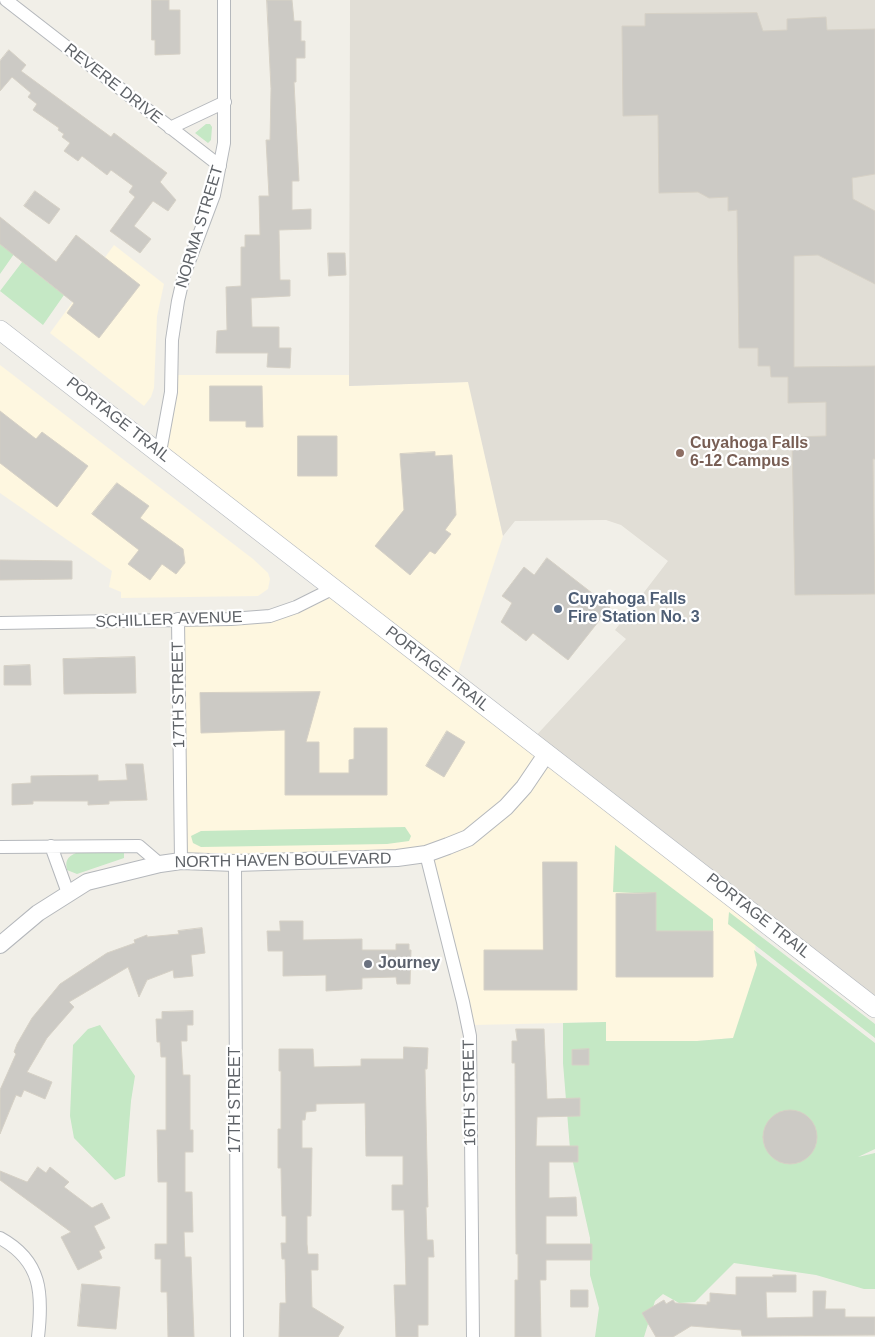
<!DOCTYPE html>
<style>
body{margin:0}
canvas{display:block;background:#f1efe8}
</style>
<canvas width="875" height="1337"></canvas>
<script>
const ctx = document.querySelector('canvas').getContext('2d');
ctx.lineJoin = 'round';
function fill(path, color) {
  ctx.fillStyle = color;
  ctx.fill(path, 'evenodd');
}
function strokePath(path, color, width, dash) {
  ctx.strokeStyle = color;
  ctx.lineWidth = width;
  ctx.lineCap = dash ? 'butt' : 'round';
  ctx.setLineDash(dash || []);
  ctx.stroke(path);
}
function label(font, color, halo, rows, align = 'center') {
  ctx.font = font + ' Helvetica,sans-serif';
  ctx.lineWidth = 4.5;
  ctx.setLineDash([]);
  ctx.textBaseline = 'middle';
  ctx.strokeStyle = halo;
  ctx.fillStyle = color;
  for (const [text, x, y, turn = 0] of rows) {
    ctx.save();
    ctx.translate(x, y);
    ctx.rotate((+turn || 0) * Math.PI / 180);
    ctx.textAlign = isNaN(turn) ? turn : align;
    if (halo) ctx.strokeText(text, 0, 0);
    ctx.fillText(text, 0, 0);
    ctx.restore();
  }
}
fill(new Path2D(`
 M 114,245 L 164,284 L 157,316 L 154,388 L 151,397 L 144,406 L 50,333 Z
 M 0,365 L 253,559 L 268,573 L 270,579 L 268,589 L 258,596 L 121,598 L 121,592 L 109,587 L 112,571 L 0,493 Z
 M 171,375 L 349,375 L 349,386 L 469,382 L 503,536 L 455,682 L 752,911 L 757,965 L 734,1038 L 697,1041 L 606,1041 L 605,1022 L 474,1025 L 477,1041 L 470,1036 L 426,854 L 181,861 L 178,619 L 270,616 L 331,589 L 160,452 Z`), '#fef7e0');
fill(new Path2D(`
 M 350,0 L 875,0 L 875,1006 L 531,741 L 626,639 L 615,630 L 668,561 L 621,525 L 606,520 L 515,521 L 503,536 L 468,382 L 349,386 Z`), '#e1ded6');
fill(new Path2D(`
 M 206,124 L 210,124 L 212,127 L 211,140 L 208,143 L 195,133 Z
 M 0,244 L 14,254 L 0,274 Z
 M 35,245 L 39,248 L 26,265 L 64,295 L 43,325 L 0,291 Z
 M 405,827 L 411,836 L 409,841 L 387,844 L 201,847 L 193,843 L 191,836 L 201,831 Z
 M 615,845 L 713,919 L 713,931 L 656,931 L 656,894 L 613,892 Z
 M 121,852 L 124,853 L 124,858 L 77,874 L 67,870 C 65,861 67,857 76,853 Z
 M 729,912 L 875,1024 L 875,1038 L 728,924 Z
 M 754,950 L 875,1043 L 875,1149 L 858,1157 L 875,1153 L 875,1289 L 864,1289 L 816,1275 L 734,1263 L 695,1302 L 679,1303 L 663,1294 L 655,1301 L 644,1337 L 595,1337 L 599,1308 L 590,1275 L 590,1238 L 570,1149 L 563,1063 L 563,1023 L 606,1022 L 606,1041 L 697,1041 L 733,1038 L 757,965 Z
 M 100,1025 L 135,1076 L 131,1101 L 125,1176 L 115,1180 L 74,1138 L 70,1116 L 73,1045 L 88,1029 Z`), '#c5e8c5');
const building = new Path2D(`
 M 152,0 L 169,0 L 169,10 L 180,10 L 180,54 L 155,55 L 155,40 L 152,40 Z
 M 267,0 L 292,0 L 294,21 L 301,21 L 301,41 L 305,41 L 305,58 L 296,58 L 296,82 L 294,82 L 299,181 L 292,181 L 292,210 L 311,209 L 311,229 L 279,230 L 280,280 L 290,280 L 290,296 L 251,298 L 252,327 L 279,327 L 279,348 L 291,348 L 290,368 L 267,367 L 268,353 L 216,353 L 217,331 L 227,330 L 226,287 L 241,286 L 241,247 L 245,247 L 245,235 L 260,235 L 259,196 L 269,196 L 266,140 L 270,140 L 271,89 Z
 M 757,13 L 763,31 L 787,30 L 787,19 L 826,17 L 827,30 L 875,29 L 875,174 L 852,178 L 853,199 L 875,211 L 875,284 L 818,255 L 794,256 L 794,367 L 875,366 L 875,459 L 873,459 L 875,594 L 795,595 L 792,437 L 826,436 L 826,402 L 788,403 L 788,377 L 771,377 L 770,366 L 758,366 L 758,348 L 739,348 L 737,210 L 728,211 L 728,197 L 709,198 L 698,192 L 659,193 L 658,115 L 623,116 L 622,26 L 645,26 L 645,14 Z
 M 9,50 L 26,65 L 21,71 L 111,137 L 114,133 L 167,173 L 160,182 L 176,200 L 168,211 L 153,201 L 134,226 L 151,239 L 140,253 L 110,231 L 135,197 L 129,192 L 133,186 L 111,170 L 107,175 L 82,156 L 78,161 L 64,151 L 70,143 L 62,137 L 64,134 L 58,130 L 59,128 L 33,110 L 37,104 L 28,97 L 31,93 L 12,77 L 0,91 L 0,61 Z
 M 35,191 L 60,209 L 49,224 L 24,206 Z
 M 0,217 L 56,262 L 76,235 L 140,285 L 99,338 L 67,313 L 74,303 L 0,244 Z
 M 328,253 L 345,253 L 346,275 L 329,276 Z
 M 210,386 L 262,386 L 263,427 L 246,427 L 246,421 L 210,421 Z
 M 0,411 L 36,439 L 42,432 L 88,466 L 57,507 L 0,463 Z
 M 298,436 L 337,436 L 337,476 L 298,476 Z
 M 435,452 L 435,456 L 452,455 L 456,515 L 445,530 L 451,534 L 435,554 L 430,551 L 410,575 L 375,546 L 404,510 L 400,454 Z
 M 117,483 L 149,506 L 140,518 L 183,549 L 185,563 L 176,574 L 162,564 L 150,580 L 128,564 L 139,550 L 92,514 Z
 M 547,558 L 610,607 L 568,660 L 533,633 L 526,641 L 501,622 L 512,603 L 502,596 L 524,567 L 534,575 Z
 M 0,560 L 72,561 L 72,579 L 0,580 Z
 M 135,657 L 136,693 L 64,694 L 63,659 Z
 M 30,665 L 31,685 L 4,685 L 4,666 Z
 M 320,692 L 306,742 L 319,742 L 319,773 L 349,773 L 349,760 L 354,759 L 354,728 L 387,728 L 387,795 L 285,795 L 285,730 L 201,733 L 200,693 Z
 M 447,731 L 465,742 L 444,777 L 426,766 Z
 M 126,764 L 143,764 L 147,800 L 109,801 L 109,804 L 88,805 L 88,801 L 33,801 L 33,804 L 12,805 L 12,784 L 31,783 L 31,776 L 98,775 L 98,781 L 127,780 Z
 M 543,862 L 577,862 L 577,990 L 484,990 L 484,950 L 543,950 Z
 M 656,893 L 656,931 L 713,931 L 713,977 L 616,977 L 616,894 Z
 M 280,921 L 303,921 L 303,940 L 362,939 L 362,950 L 396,950 L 396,944 L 409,944 L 409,950 L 411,950 L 410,984 L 397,984 L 396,977 L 362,978 L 362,989 L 326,991 L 326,975 L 283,976 L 283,951 L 268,951 L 267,931 L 280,931 Z
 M 202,928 L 205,953 L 191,955 L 193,976 L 174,978 L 173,970 L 147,980 L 139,997 L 128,967 L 69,1002 L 74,1007 L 47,1038 L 27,1072 L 52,1082 L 45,1099 L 24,1090 L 21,1097 L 16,1095 L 0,1134 L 0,1090 L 16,1054 L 14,1052 L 17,1044 L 32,1018 L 60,984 L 107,953 L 135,943 L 134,940 L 147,935 L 147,937 L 179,934 L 178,931 Z
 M 193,1011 L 193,1025 L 187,1025 L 187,1041 L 181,1041 L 183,1075 L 190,1075 L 190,1130 L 193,1130 L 193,1152 L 185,1152 L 185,1192 L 192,1192 L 193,1232 L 184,1232 L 185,1257 L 191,1257 L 194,1337 L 168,1337 L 167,1292 L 161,1292 L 161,1259 L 155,1259 L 155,1244 L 167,1244 L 167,1182 L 158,1182 L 157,1130 L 166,1130 L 166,1057 L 161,1057 L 160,1042 L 157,1042 L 156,1019 L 162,1019 L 162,1012 Z
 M 516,1029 L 544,1029 L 547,1099 L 580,1098 L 580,1116 L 537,1117 L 536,1146 L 578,1146 L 578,1162 L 549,1162 L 549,1198 L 576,1197 L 577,1216 L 546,1216 L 546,1244 L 592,1244 L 592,1260 L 546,1260 L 546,1280 L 540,1280 L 541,1337 L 515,1337 L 515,1280 L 518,1280 L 518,1254 L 516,1254 L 516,1244 L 515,1063 L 512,1063 L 512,1041 L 517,1041 Z
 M 404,1047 L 428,1048 L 427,1069 L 425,1069 L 428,1207 L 426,1207 L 427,1240 L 433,1240 L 434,1257 L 428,1257 L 428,1325 L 418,1325 L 418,1337 L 396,1337 L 394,1285 L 406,1285 L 404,1210 L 392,1210 L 392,1185 L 403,1185 L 403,1156 L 366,1156 L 365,1103 L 316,1104 L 316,1111 L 306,1112 L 305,1120 L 302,1120 L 302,1148 L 312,1148 L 311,1216 L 307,1216 L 307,1244 L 308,1254 L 318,1254 L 318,1270 L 311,1270 L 312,1307 L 344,1327 L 338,1337 L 279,1337 L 280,1303 L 286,1303 L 285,1259 L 282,1259 L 281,1243 L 286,1243 L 286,1216 L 282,1216 L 281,1168 L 278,1168 L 278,1129 L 281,1129 L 281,1071 L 279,1071 L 279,1049 L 313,1049 L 314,1067 L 361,1066 L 361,1059 L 403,1059 Z
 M 589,1049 L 589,1065 L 572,1065 L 572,1050 Z
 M763 1137a27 27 0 1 1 54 0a27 27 0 1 1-54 0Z
 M 38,1167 L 46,1173 L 50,1167 L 69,1182 L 64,1187 L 92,1208 L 102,1203 L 110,1218 L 94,1226 L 105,1248 L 99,1251 L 102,1258 L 78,1270 L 61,1237 L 71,1232 L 0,1180 L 0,1171 L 27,1182 Z
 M 773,1275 L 796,1275 L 796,1292 L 766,1292 L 767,1318 L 813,1317 L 813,1291 L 826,1291 L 825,1309 L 845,1309 L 845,1317 L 875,1317 L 875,1335 L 742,1336 L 741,1330 L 691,1326 L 673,1337 L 656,1337 L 642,1313 L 664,1300 L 666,1304 L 673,1300 L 675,1303 L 707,1305 L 707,1302 L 710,1302 L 710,1293 L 736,1295 L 736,1277 L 773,1277 Z
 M 82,1284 L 120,1287 L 116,1329 L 78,1326 Z
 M 571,1290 L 588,1290 L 588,1307 L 571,1307 Z`);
fill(building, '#cccac5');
strokePath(building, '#d6d1c6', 1);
const minor = new Path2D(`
 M 6,0 L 220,166
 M 170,128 L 225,102
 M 160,452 L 171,392 L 172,340 L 178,301 L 184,275 L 214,195 L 224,143 L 224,0
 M 178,619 L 181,861
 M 0,623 L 231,619 L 270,616 L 296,607 L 332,589
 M 51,846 L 68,893
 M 0,847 L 139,846 L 160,864
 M 426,854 L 463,1002 L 470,1036 L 473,1337
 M 235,863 L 237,1337
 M 0,1238 C 42,1261 43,1294 38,1337`);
const tertiary = new Path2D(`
 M 0,945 L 38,913 L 87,882 L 160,864 L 181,861 L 235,863 L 397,858 L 426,854 L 448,846 L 468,838 L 506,807 L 524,787 L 547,753`);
const secondary = new Path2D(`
 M 0,330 L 875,1008`);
strokePath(minor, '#b5b8bc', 14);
strokePath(tertiary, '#b5b8bc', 18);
strokePath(secondary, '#b6babf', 20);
strokePath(minor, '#fff', 12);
strokePath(tertiary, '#fff', 16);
strokePath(secondary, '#fff', 19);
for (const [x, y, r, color] of [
 [680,453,5,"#8d6e63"],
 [558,609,5,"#5c6f8a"],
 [368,964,5,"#6b7280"]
]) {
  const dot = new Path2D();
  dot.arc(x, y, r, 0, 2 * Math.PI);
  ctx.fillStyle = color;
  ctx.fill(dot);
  strokePath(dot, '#fff', 2);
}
label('16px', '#5f6368', '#fff', [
 ["REVERE DRIVE",113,84,38],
 ["NORMA STREET",200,227,-73],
 ["PORTAGE TRAIL",118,420,38],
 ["SCHILLER AVENUE",169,620,-2],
 ["PORTAGE TRAIL",437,669,38],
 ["17TH STREET",179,695,-91],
 ["NORTH HAVEN BOULEVARD",283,861,-1],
 ["PORTAGE TRAIL",758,916,38],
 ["16TH STREET",470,1093,-91],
 ["17TH STREET",236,1100,-90]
]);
label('bold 16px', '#785e54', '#fff', [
 ["Cuyahoga Falls",690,444],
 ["6-12 Campus",690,462]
], 'left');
label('bold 16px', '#4e5e75', '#fff', [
 ["Cuyahoga Falls",568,600],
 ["Fire Station No. 3",568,618]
], 'left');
label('bold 16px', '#5b616d', '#fff', [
 ["Journey",378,964]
], 'left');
</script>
